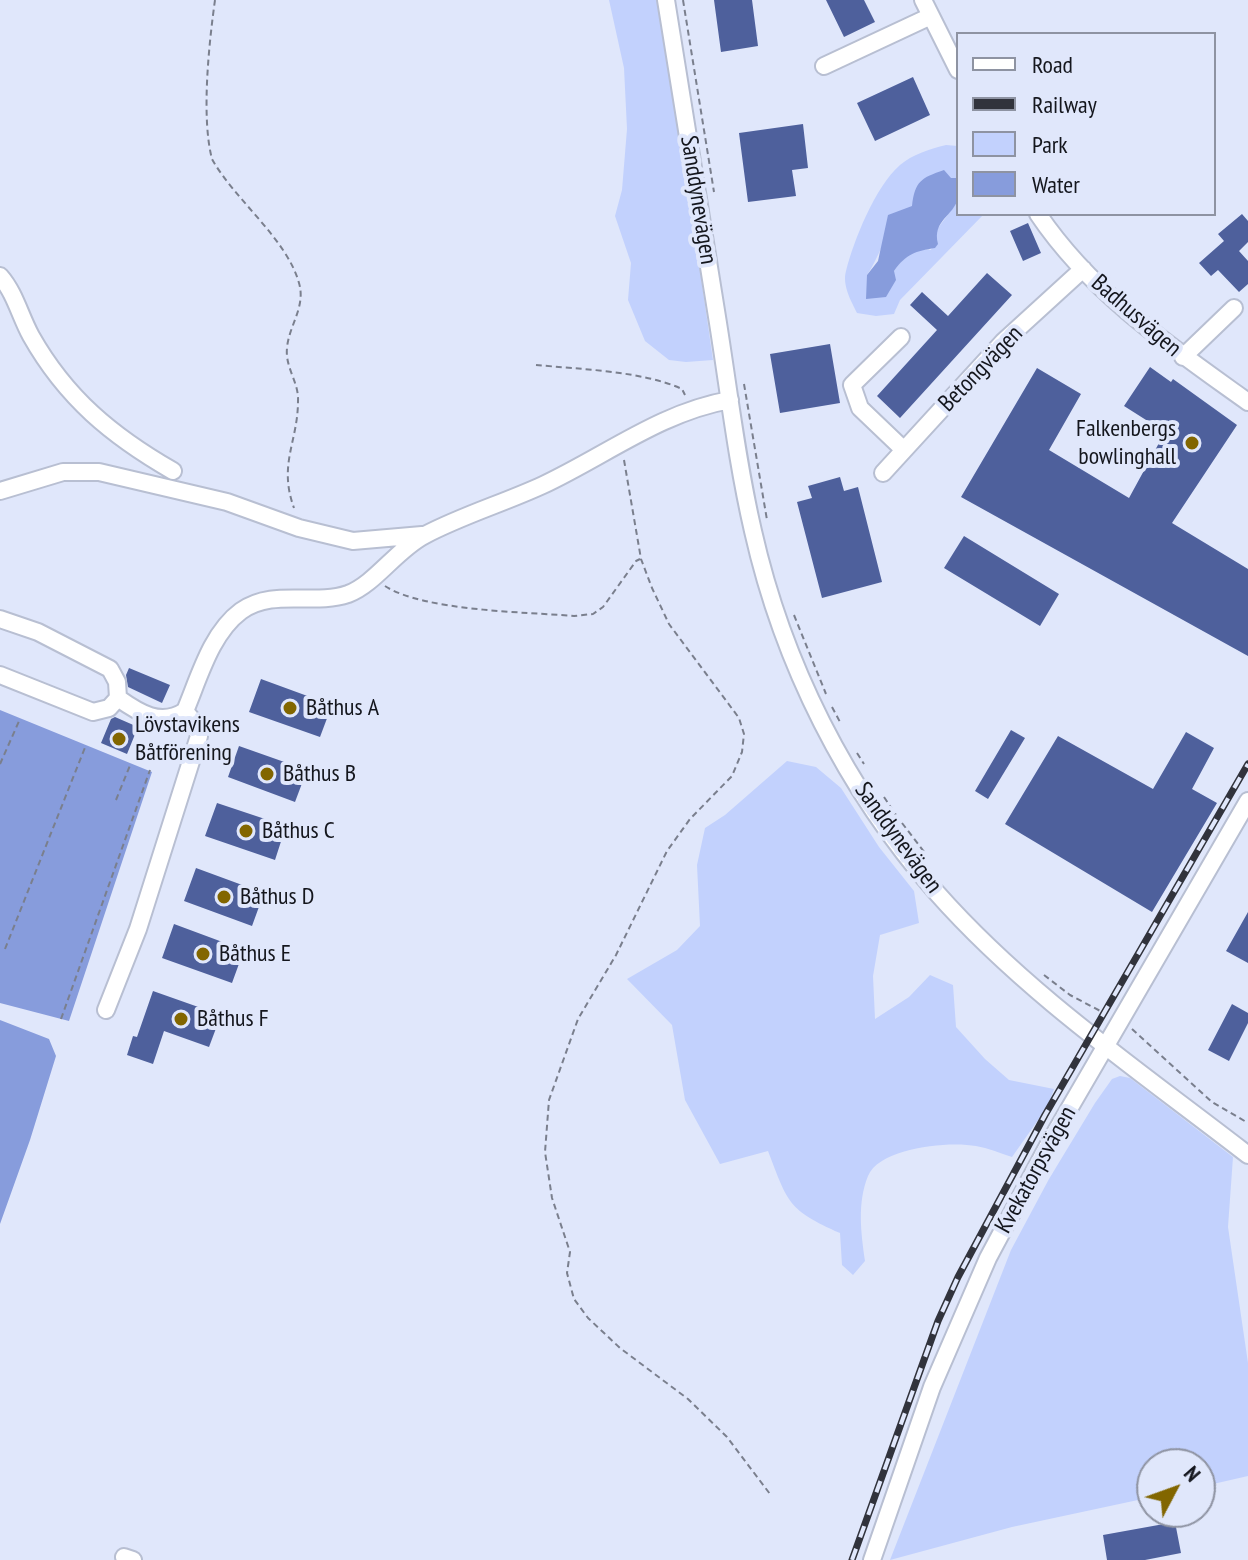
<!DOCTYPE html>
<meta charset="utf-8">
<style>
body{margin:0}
#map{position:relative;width:1248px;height:1560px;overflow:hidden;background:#e0e7fb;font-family:"PT Sans Narrow",sans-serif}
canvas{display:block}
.legend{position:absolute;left:956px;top:32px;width:260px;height:184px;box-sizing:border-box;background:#e0e7fb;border:2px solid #8e93a2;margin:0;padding:10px 14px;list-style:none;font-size:24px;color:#14161d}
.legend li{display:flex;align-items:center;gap:16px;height:40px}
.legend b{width:40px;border:2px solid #8e93a2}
.north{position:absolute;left:1136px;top:1448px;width:80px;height:80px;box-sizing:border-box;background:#e0e7fb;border:2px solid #8e93a2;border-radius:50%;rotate:49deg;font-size:22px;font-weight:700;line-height:32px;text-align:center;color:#14161d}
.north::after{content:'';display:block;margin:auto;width:28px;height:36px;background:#826600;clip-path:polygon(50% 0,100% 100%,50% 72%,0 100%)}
</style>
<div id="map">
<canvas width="1248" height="1560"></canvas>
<ul class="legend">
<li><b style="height:10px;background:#fff"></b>Road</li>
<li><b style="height:10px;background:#31333c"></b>Railway</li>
<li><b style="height:22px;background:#c2d1fd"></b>Park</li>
<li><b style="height:22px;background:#879cdc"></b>Water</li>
</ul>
<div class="north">N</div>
</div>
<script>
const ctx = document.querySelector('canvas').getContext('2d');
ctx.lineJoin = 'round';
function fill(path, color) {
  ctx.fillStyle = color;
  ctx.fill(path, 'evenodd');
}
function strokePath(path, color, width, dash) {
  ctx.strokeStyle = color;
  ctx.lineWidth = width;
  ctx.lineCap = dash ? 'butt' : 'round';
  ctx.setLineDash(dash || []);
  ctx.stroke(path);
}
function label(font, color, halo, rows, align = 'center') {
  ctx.font = font + ' "PT Sans Narrow",sans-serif';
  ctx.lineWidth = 8;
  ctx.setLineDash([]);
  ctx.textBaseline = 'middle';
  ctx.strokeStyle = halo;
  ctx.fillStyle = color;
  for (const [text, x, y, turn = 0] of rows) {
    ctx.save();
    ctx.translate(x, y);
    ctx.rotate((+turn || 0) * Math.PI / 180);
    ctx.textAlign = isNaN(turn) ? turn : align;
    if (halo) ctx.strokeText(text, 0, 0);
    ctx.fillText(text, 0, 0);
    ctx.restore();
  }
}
fill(new Path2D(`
 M 609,0 L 657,0 L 681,139 L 713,360 L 686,362 L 669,360 L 645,341 L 628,300 L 631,263 L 615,216 L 622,190 L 627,129 L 624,68 Z
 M 946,145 L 958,146 L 958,178 L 951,178 C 923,198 906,212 886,241 C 878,252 875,264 867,275 L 894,271 C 903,258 914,247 931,250 L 938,228 L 958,201 L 958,214 L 984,214 L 900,300 L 894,314 L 876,316 L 857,313 C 851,301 842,285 846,271 C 854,240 875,187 900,165 C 913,154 930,149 946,145 Z
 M 787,761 L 816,767 L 841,788 L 879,847 L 914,891 L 919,923 L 880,935 L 873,976 L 875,1019 L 909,997 L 930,975 L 953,985 L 956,1027 L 985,1059 L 1009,1080 L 1054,1089 L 1048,1106 L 1012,1157 C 1000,1153 988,1148 976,1146 C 950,1141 880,1147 868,1176 C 857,1203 861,1233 865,1261 L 853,1275 L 842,1265 L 840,1233 C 788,1210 788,1203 768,1151 L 720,1164 L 685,1100 L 672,1025 L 627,979 L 677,950 L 700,926 L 697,865 L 705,828 L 725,815 Z
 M 1120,1076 L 1130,1078 L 1233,1157 L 1228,1227 L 1248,1363 L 1248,1476 L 1200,1487 L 1200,1464 L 1152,1464 L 1152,1497 L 1012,1527 L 890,1560 L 1011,1250 L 1049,1179 L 1095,1103 L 1112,1079 Z`), '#c2d1fd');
fill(new Path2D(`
 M 944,170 L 951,178 L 958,178 C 958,184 959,192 958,198 C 954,216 932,220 938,244 L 935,248 C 916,251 906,254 894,271 L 896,280 L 886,297 L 866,299 L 867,275 L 878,261 L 888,215 L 912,206 C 915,181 921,178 944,170 Z
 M 0,710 L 152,772 L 69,1021 L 0,1003 Z
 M 0,1020 L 49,1039 L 56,1056 L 30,1140 L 0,1224 Z`), '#879cdc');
fill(new Path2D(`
 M 714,0 L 752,0 L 758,46 L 721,52 Z
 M 826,0 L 864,0 L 875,22 L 844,37 Z
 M 913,77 L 930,115 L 875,141 L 857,103 Z
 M 803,124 L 808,168 L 792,170 L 796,196 L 748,202 L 739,133 Z
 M 1242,214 L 1248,221 L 1248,242 L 1239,251 L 1248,261 L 1248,284 L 1239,292 L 1218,270 L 1211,276 L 1199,263 L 1224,241 L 1218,234 Z
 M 1028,223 L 1041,253 L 1023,261 L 1010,231 Z
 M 987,273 L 1012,295 L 900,418 L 877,396 L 937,330 L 910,305 L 922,292 L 948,316 Z
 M 830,344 L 840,403 L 780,413 L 770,354 Z
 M 1150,367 L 1171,382 L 1173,379 L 1237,425 L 1172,523 L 1248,569 L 1248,656 L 961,497 L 1037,368 L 1081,394 L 1049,450 L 1129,498 L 1165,432 L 1124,406 Z
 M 840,477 L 844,491 L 858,487 L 882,582 L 822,598 L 797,502 L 812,498 L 808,486 Z
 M 964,536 L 1059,594 L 1040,626 L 944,568 Z
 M 129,668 L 170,685 L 162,703 L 128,687 L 126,675 Z
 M 261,679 L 332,705 L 320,737 L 249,712 Z
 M 115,717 L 138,727 L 127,754 L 101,743 L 111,719 Z
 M 1011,730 L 1025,738 L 988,799 L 975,791 Z
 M 1186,732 L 1214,748 L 1192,789 L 1217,803 L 1152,912 L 1005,824 L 1058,736 L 1153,789 Z
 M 239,746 L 307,770 L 295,802 L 228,777 Z
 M 217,803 L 286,826 L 275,860 L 205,836 Z
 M 196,868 L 264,893 L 252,926 L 184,901 Z
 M 1248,912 L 1248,963 L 1226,951 Z
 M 174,924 L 244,950 L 232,983 L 162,958 Z
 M 153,991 L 221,1015 L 209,1047 L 164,1031 L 153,1064 L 127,1055 L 133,1036 L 137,1037 Z
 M 1232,1004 L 1248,1013 L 1248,1023 L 1229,1061 L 1208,1050 Z
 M 1175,1522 L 1181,1553 L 1145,1560 L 1107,1560 L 1103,1535 Z`), '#4e609c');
const minor = new Path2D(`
 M 666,0 C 683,108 701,215 718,323 C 729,392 737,462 753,531 C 783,664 846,789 936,892 C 1026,994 1141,1072 1248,1155
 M 923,0 L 958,70
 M 824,66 L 931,16
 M 1038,214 C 1092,294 1171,347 1248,402
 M 0,276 C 15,293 20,316 31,336 C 66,398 112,436 173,471
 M 901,337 L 852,385 L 860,408 L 904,450
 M 1183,357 L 1234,308
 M 883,473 L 1003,342 L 1083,269
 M 0,491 L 63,472 L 99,472 L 227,502 L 299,528 L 353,541 L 422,535
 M 0,619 L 38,632 L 110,669 L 117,682 L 118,698 L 109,708 L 93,712 L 0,675
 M 118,698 C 139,713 161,727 185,711 C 199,678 211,633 241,611 C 273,588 313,606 348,594 C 375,584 397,549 425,535 C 463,515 504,503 543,485 C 605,456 661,412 730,400
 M 106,1010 L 138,929 L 199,736 L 194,722 L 185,711
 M 124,1557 L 133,1560
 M 872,1560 L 932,1387 L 988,1258 L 1051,1140 L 1248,801`);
strokePath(minor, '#b8bfd2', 20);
strokePath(new Path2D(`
 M 215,0 C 209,43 201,117 212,159 C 234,199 287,239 299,283 C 306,307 289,325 287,348 C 285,368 299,382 298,401 C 298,442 278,464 294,508
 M 683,0 L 714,192
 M 536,365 C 578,369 643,371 682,389 L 685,395
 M 744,384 L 767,520
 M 624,460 L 641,559 L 652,588 L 669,624 L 739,718 L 744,734 L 742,752 L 732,776 L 690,819 L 667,851 L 616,955 L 578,1019 L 549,1100 L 545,1152 L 552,1198 L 570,1252 L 567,1273 L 574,1299 L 588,1318 L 620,1348 L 688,1399 L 727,1437 L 770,1494
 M 385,586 C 423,611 526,612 574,616 L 593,614 L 603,607 L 636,561 L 640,559
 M 794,615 L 826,694
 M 832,707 L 840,722
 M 857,753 L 864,764
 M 0,764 L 20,719
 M 884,797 L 896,815
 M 116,800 L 131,763
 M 902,823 L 925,853
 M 5,949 L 86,745
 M 1044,975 L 1070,995 L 1106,1014
 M 61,1019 L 150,770
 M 1132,1029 L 1212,1102 L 1248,1123`), '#7a7f8d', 2, [6, 4]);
strokePath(minor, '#fff', 16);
const rail = new Path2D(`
 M 852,1560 L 938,1321 L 958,1277 L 1045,1115 L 1248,764`);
strokePath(rail, '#31333c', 7);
strokePath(rail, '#e0e7fb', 4, [12]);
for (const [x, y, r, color] of [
 [1192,443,8,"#826600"],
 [290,708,8,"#826600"],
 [119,739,8,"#826600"],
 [267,774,8,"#826600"],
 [246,831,8,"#826600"],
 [224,897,8,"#826600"],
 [203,954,8,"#826600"],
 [181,1019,8,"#826600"]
]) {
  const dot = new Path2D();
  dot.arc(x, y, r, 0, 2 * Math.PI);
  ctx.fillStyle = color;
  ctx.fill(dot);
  strokePath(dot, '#e0e7fb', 3);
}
label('24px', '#14161d', '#e0e7fb', [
 ["Sanddynevägen",698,200,81],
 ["Badhusvägen",1136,316,41],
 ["Betongvägen",981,369,-46],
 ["Sanddynevägen",898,838,54],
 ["Kvekatorpsvägen",1036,1170,-61]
]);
label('24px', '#14161d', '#e0e7fb', [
 ["Falkenbergs",1176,429,"right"],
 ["bowlinghall",1176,457,"right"],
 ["Båthus A",306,708],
 ["Lövstavikens",135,725],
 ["Båtförening",135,753],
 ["Båthus B",283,774],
 ["Båthus C",262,831],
 ["Båthus D",240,897],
 ["Båthus E",219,954],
 ["Båthus F",197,1019]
], 'left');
</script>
